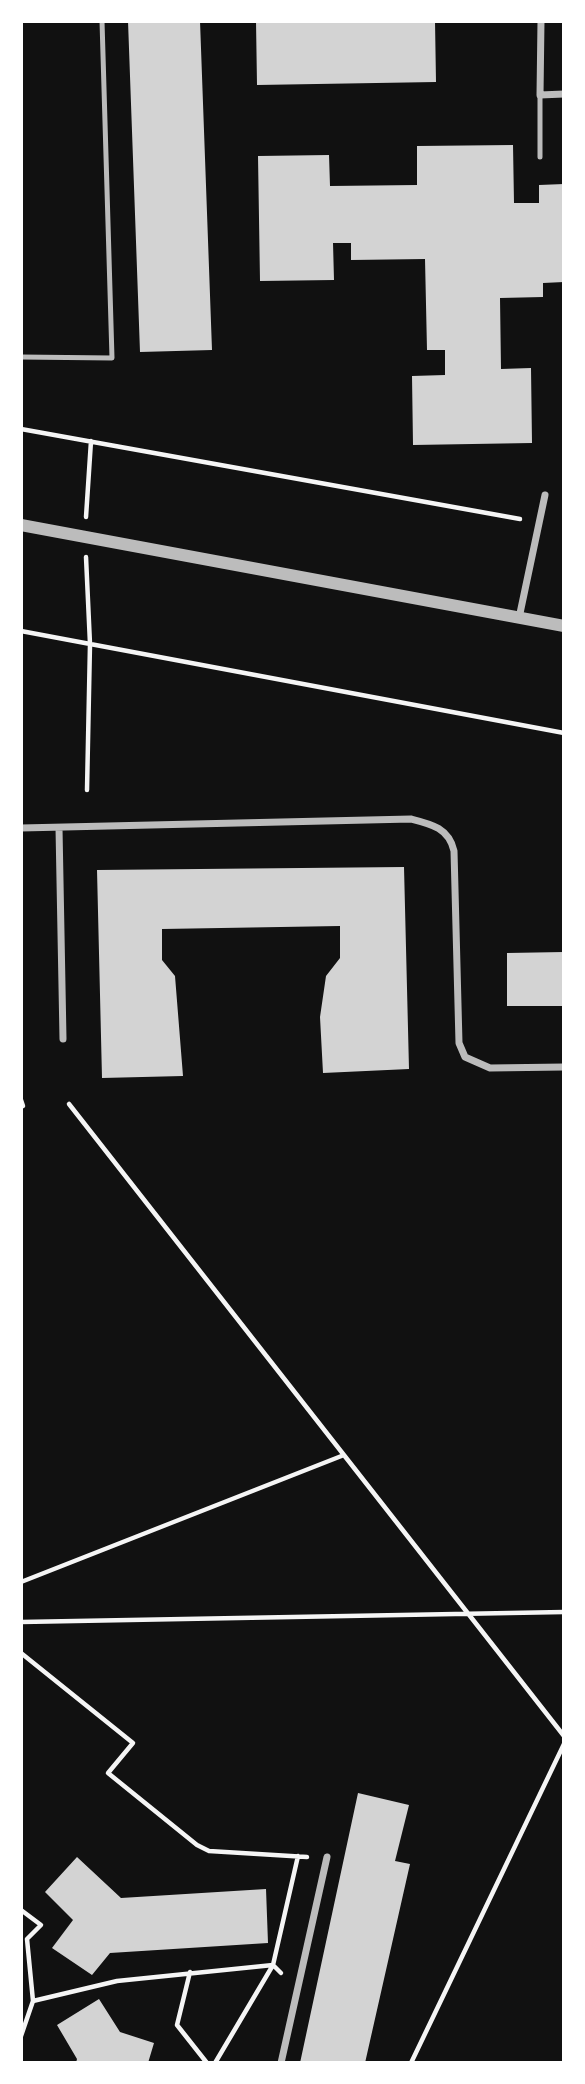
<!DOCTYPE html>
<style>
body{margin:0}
#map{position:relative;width:585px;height:2084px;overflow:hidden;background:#111;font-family:"Alegreya Sans",sans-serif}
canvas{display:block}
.frame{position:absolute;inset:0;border:23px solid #fff;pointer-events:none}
</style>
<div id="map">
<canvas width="585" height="2084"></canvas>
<div class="frame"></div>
</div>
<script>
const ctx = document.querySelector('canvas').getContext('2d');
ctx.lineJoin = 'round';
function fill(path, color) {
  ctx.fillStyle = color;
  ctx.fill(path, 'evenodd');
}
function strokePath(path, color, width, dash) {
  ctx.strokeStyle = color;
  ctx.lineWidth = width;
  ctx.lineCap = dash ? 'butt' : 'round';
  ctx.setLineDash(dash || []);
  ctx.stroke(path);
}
fill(new Path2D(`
 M 128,21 L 200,21 L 212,350 L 140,352 Z
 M 256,21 L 435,21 L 436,82 L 257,85 Z
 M 513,145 L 514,203 L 539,203 L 539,185 L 564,184 L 564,282 L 543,283 L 543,297 L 500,298 L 501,369 L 531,368 L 532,443 L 413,445 L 412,376 L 445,375 L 445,350 L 427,350 L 425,259 L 351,260 L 351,243 L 333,243 L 334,280 L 260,281 L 258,156 L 329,155 L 330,186 L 417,185 L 417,146 Z
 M 404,867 L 409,1069 L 323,1073 L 320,1017 L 326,976 L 340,958 L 340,926 L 162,929 L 162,960 L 175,976 L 183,1076 L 102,1078 L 97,870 Z
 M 564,952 L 564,1006 L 507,1006 L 507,953 Z
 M 358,1793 L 409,1805 L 395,1861 L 410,1864 L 365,2063 L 300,2063 Z
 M 77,1857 L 121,1898 L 266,1889 L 268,1943 L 110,1953 L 92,1975 L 52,1948 L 73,1920 L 45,1892 Z
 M 99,1999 L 120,2032 L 154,2043 L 148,2063 L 76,2063 L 77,2059 L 57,2025 Z`), '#d3d3d3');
strokePath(new Path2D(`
 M 21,429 L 520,519
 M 86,517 L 91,441
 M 86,557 L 90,644 L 87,790
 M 21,631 L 564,733
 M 21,1100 L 23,1106
 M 69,1104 L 564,1736
 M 21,1582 L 344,1455
 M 21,1622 L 564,1612
 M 21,1653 L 133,1743 L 108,1773 L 197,1845 L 209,1851 L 307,1857
 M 21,1910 L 41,1925 L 27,1939 L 33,2001 L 21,2036
 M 190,1972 L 177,2025 L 207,2063
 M 33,2001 L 117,1981 L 273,1965 L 281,1973
 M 215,2063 L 273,1965 L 298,1856
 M 411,2063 L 564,1744`), '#f5f5f5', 4.5);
strokePath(new Path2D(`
 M 540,157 L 540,95
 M 21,357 L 112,358 L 102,21`), '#bcbcbc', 5);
strokePath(new Path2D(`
 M 541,21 L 540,95 L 564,94
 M 519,618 L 545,495
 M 21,828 L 411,819 C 431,824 449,828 454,851 L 459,1043 L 465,1057 L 490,1068 L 564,1067
 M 59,828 L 63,1039
 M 281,2063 L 327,1857`), '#bcbcbc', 7);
strokePath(new Path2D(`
 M 21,525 L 564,626`), '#bcbcbc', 12);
</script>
